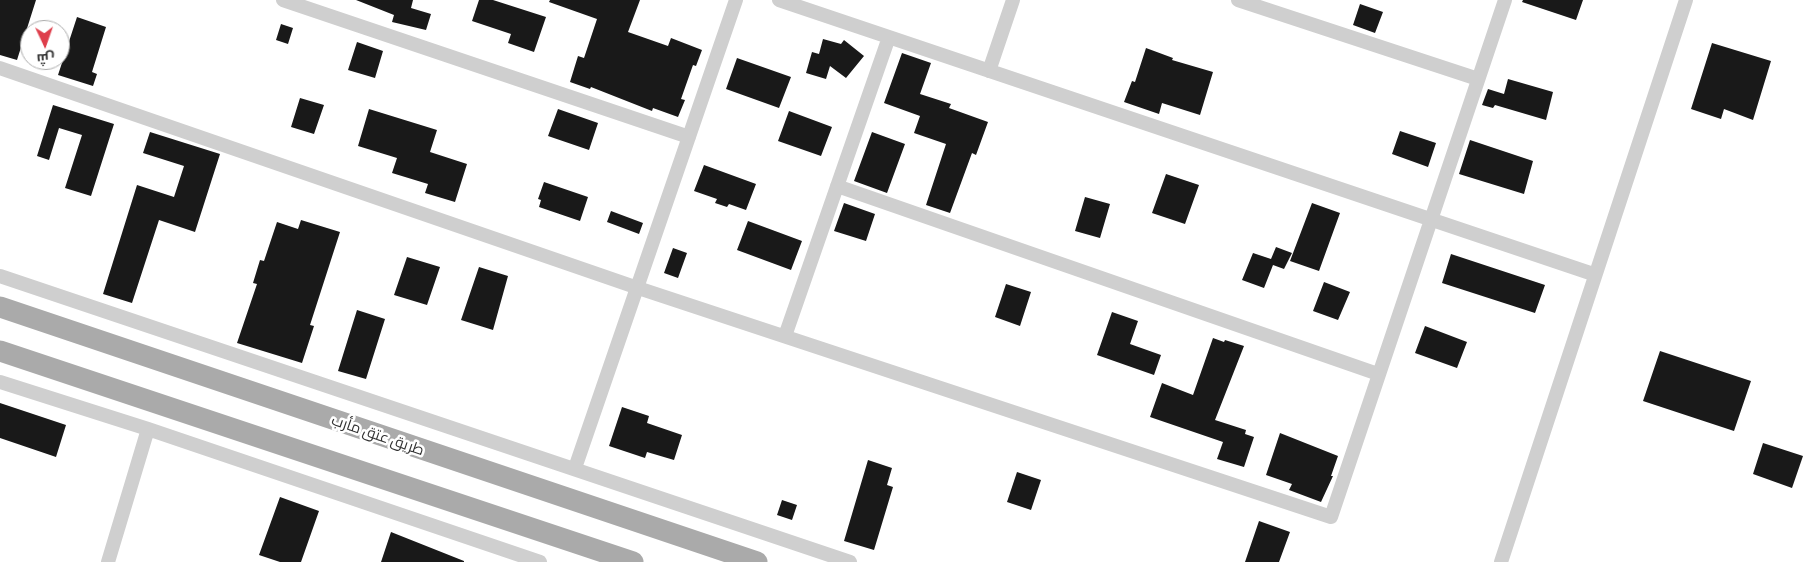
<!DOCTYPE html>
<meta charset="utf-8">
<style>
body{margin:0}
#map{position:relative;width:1810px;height:562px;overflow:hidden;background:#fff;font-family:Barlow,Cairo,sans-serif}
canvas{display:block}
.north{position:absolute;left:20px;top:20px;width:50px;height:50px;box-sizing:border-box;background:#fff;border:1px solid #adadad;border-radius:50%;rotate:177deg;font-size:14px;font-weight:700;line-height:20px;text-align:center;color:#323232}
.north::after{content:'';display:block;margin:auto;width:18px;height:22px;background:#de3e4b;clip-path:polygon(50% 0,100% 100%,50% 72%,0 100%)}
</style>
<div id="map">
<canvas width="1810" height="562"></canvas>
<div class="north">ش</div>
</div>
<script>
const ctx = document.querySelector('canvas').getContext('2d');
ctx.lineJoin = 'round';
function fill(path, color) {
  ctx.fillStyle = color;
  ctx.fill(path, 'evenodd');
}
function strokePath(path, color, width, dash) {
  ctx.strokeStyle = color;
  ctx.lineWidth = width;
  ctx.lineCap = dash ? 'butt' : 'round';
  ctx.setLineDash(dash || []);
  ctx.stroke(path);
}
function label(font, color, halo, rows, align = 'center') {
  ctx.font = font + ' Barlow,Cairo,sans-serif';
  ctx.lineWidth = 5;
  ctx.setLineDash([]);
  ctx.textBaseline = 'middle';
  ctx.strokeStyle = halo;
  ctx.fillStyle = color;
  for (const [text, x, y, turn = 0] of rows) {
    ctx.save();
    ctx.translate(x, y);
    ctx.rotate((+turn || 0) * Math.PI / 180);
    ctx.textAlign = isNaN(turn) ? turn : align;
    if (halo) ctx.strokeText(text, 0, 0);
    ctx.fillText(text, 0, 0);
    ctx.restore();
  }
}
fill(new Path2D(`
 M 0,0 L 36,0 L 17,60 L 0,55 Z
 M 356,0 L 413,0 L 411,8 L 431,14 L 426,30 L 392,22 L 394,15 Z
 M 479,0 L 493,0 L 546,17 L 534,52 L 508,43 L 511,34 L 472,21 Z
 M 550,0 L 640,0 L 628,32 L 668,46 L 671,38 L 702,50 L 696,66 L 693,65 L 681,99 L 685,100 L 678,117 L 653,108 L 652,111 L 591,87 L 590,89 L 570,82 L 578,56 L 584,58 L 597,19 L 549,2 Z
 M 1523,0 L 1583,0 L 1576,20 L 1522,2 Z
 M 1360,4 L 1383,12 L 1375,33 L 1353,25 Z
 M 77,17 L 106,27 L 92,72 L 97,74 L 93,86 L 58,75 Z
 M 281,24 L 293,28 L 288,44 L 276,40 Z
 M 823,39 L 841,44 L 844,40 L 864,56 L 846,78 L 830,66 L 826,79 L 806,73 L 812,52 L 819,54 Z
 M 357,42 L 383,51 L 375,78 L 348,70 Z
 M 1712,43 L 1771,61 L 1753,120 L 1724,109 L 1721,119 L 1691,109 Z
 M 1146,48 L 1173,58 L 1172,60 L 1213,72 L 1200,115 L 1162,103 L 1159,114 L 1124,102 L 1132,81 L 1135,82 Z
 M 902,53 L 931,63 L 920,94 L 951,104 L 949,108 L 988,122 L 976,155 L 972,153 L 950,213 L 926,205 L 946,144 L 914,133 L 920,116 L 884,103 Z
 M 737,58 L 791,77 L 779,108 L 726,89 Z
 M 1508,79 L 1553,92 L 1546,120 L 1495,105 L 1493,108 L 1482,105 L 1488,89 L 1504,94 Z
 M 300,98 L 324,105 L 314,134 L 291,127 Z
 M 53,105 L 114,124 L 91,196 L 65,188 L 82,135 L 59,128 L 49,160 L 37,156 Z
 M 369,109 L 437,130 L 430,152 L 467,164 L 455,202 L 425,193 L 428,184 L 392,173 L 397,158 L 358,146 Z
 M 558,109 L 598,123 L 589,150 L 548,136 Z
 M 789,111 L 832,127 L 821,156 L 778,141 Z
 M 1400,131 L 1436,143 L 1428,167 L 1392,154 Z
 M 150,132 L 220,154 L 195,232 L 159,220 L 132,303 L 103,294 L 137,185 L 174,197 L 184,166 L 143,153 Z
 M 872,132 L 905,144 L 887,193 L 854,181 Z
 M 1470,140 L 1533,161 L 1524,194 L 1459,174 Z
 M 704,165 L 756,184 L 746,210 L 729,204 L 727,207 L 715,203 L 717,199 L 694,191 Z
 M 1166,174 L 1199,185 L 1185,224 L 1152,213 Z
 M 544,182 L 588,197 L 580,221 L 539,207 L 541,200 L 538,199 Z
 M 1085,197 L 1110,204 L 1100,238 L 1075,231 Z
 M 844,203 L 875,214 L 866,241 L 834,231 Z
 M 1312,203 L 1340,213 L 1319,271 L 1290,261 Z
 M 611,211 L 643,223 L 639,234 L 607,222 Z
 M 301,220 L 340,232 L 310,325 L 314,326 L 302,363 L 237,343 L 257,284 L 253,283 L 260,260 L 264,261 L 277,222 L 298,229 Z
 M 748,221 L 802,241 L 791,270 L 737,250 Z
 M 1276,247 L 1292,253 L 1284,269 L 1273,265 L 1264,288 L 1242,280 L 1253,253 L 1271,259 Z
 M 673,248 L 687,253 L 678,278 L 664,273 Z
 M 1451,254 L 1545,285 L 1535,313 L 1442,283 Z
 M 407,257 L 440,267 L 427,305 L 394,295 Z
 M 479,267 L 508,276 L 493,330 L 461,320 Z
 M 1324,282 L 1350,292 L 1338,320 L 1313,311 Z
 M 1006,284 L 1031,292 L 1020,326 L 995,317 Z
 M 357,310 L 385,319 L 366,379 L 338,371 Z
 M 1112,312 L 1138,321 L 1130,344 L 1161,355 L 1154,375 L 1097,355 Z
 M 1425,326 L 1467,342 L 1457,368 L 1415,353 Z
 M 1213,338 L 1224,342 L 1225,340 L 1244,346 L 1215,420 L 1246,430 L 1245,434 L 1254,437 L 1244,467 L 1217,459 L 1223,442 L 1150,417 L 1162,383 L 1193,395 Z
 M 1660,351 L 1751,381 L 1734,431 L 1643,401 Z
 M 0,403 L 66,425 L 56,457 L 0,438 Z
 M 622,407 L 649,416 L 647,423 L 682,435 L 674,460 L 647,452 L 645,458 L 609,446 Z
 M 1280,433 L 1338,456 L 1331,476 L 1333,476 L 1321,502 L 1289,490 L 1292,484 L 1266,475 Z
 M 1763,443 L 1803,456 L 1792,488 L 1753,474 Z
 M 868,460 L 892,468 L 887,485 L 893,487 L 874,550 L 844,541 Z
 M 1017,472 L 1041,480 L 1031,510 L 1007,502 Z
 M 280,497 L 319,511 L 301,562 L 280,562 L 259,555 Z
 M 782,500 L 797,505 L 792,520 L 777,515 Z
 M 1259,521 L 1290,532 L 1279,562 L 1245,562 Z
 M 391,532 L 464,561 L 464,562 L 381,562 Z`), '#191919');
strokePath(new Path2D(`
 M 283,0 L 689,137
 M 779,0 L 1593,274
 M 1238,0 L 1478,79
 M 0,68 L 638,288 L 1331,517 L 1505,0
 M 989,71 L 1013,0
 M 837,186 L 1378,374
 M 0,276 L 850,562
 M 785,336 L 889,37
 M 0,382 L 148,429 L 540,562
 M 575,468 L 736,0
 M 108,562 L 148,429
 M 1501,562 L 1686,0`), '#cfcfcf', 14);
strokePath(new Path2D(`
 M 0,307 L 757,562
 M 0,351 L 633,562`), '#aaa', 21);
label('15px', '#323232', '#fff', [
 ["طريق عتق مأرب",378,435,19]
]);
</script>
